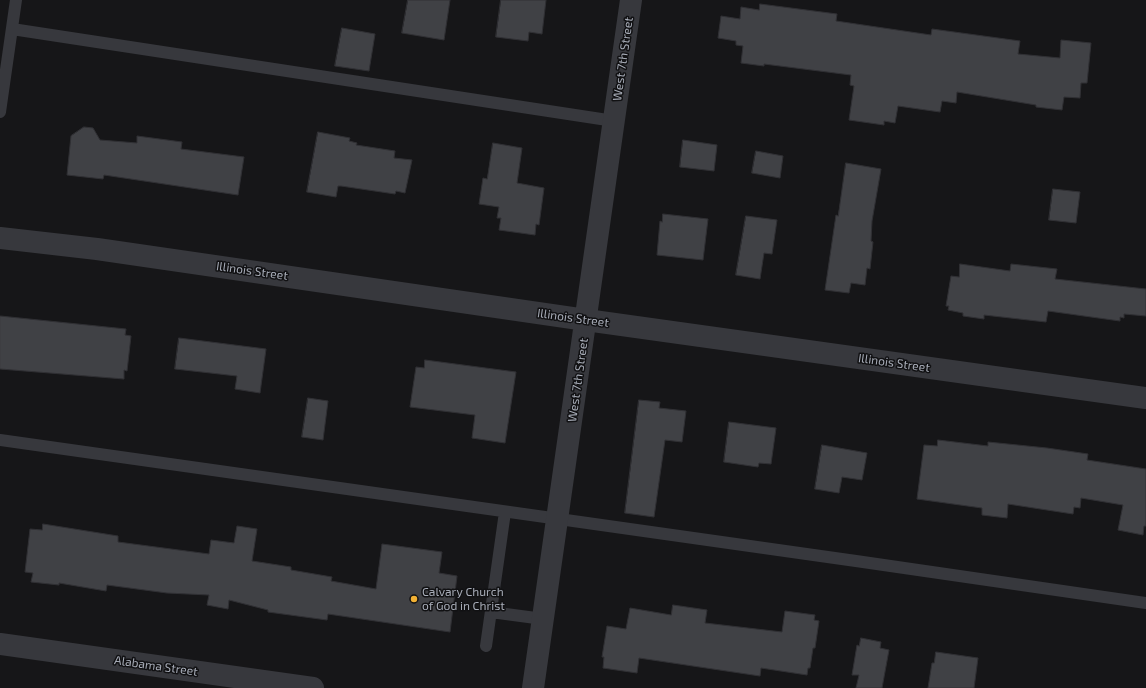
<!DOCTYPE html>
<style>
body{margin:0}
canvas{display:block;background:#161618}
</style>
<canvas width="1146" height="688"></canvas>
<script>
const ctx = document.querySelector('canvas').getContext('2d');
ctx.lineJoin = 'round';
function fill(path, color) {
  ctx.fillStyle = color;
  ctx.fill(path, 'evenodd');
}
function strokePath(path, color, width, dash) {
  ctx.strokeStyle = color;
  ctx.lineWidth = width;
  ctx.lineCap = dash ? 'butt' : 'round';
  ctx.setLineDash(dash || []);
  ctx.stroke(path);
}
function label(font, color, halo, rows, align = 'center') {
  ctx.font = font + ' "Exo 2",sans-serif';
  ctx.lineWidth = 3;
  ctx.setLineDash([]);
  ctx.textBaseline = 'middle';
  ctx.strokeStyle = halo;
  ctx.fillStyle = color;
  for (const [text, x, y, turn = 0] of rows) {
    ctx.save();
    ctx.translate(x, y);
    ctx.rotate((+turn || 0) * Math.PI / 180);
    ctx.textAlign = isNaN(turn) ? turn : align;
    if (halo) ctx.strokeText(text, 0, 0);
    ctx.fillText(text, 0, 0);
    ctx.restore();
  }
}
const building = new Path2D(`
 M 408,0 L 450,0 L 444,40 L 402,33 Z
 M 501,0 L 546,0 L 542,34 L 529,32 L 528,41 L 496,37 Z
 M 760,4 L 837,14 L 836,21 L 931,35 L 932,29 L 1020,41 L 1018,54 L 1060,58 L 1061,40 L 1091,43 L 1087,83 L 1081,83 L 1080,98 L 1064,97 L 1062,110 L 1036,107 L 1036,105 L 957,92 L 956,103 L 942,101 L 940,112 L 898,106 L 895,123 L 884,121 L 884,125 L 849,120 L 854,86 L 850,85 L 851,75 L 764,64 L 764,66 L 741,63 L 743,46 L 736,45 L 736,41 L 718,38 L 721,16 L 740,19 L 741,7 L 759,10 Z
 M 342,28 L 375,34 L 369,71 L 335,66 Z
 M 84,127 L 93,128 L 100,140 L 137,143 L 137,136 L 182,142 L 181,149 L 244,157 L 238,195 L 104,175 L 103,179 L 67,175 L 71,136 Z
 M 318,132 L 350,138 L 349,141 L 357,143 L 356,145 L 395,151 L 394,158 L 412,160 L 405,193 L 396,191 L 395,194 L 341,186 L 338,186 L 336,197 L 307,192 Z
 M 683,140 L 717,145 L 714,171 L 680,167 Z
 M 493,143 L 522,148 L 517,183 L 544,188 L 539,225 L 536,224 L 535,235 L 499,230 L 501,218 L 497,218 L 499,207 L 479,204 L 483,178 L 487,179 Z
 M 756,151 L 783,156 L 780,178 L 752,173 Z
 M 846,163 L 881,169 L 872,221 L 871,241 L 873,242 L 870,269 L 867,268 L 865,285 L 851,283 L 849,293 L 825,290 L 836,215 L 838,216 Z
 M 1053,189 L 1080,192 L 1076,223 L 1049,220 Z
 M 663,214 L 708,219 L 703,260 L 657,255 L 660,221 L 662,222 Z
 M 746,216 L 777,220 L 772,254 L 764,253 L 760,279 L 736,275 Z
 M 960,264 L 1010,271 L 1011,264 L 1057,269 L 1055,279 L 1146,289 L 1146,316 L 1124,314 L 1124,318 L 1120,317 L 1120,321 L 1048,311 L 1046,322 L 984,315 L 984,319 L 963,316 L 963,313 L 948,310 L 949,306 L 946,306 L 951,276 L 959,277 Z
 M 0,316 L 126,329 L 125,335 L 131,336 L 127,371 L 124,370 L 124,379 L 0,369 Z
 M 179,338 L 266,349 L 260,393 L 235,389 L 237,376 L 175,369 Z
 M 425,360 L 516,372 L 505,443 L 472,438 L 475,415 L 410,407 L 416,367 L 424,368 Z
 M 308,398 L 328,401 L 323,440 L 302,437 Z
 M 639,400 L 660,402 L 659,408 L 686,411 L 682,442 L 665,440 L 654,517 L 625,513 Z
 M 729,422 L 776,428 L 771,464 L 759,463 L 758,467 L 724,462 Z
 M 938,440 L 988,446 L 988,442 L 1047,448 L 1088,454 L 1087,460 L 1146,469 L 1146,526 L 1144,526 L 1143,535 L 1118,530 L 1123,505 L 1081,498 L 1080,508 L 1074,507 L 1073,514 L 1008,504 L 1007,518 L 982,515 L 982,508 L 917,499 L 924,445 L 937,446 Z
 M 822,445 L 867,453 L 862,480 L 842,477 L 839,493 L 815,489 Z
 M 43,524 L 118,536 L 118,542 L 209,554 L 211,540 L 234,543 L 237,526 L 257,529 L 252,561 L 291,567 L 291,570 L 332,577 L 331,581 L 376,589 L 382,544 L 442,552 L 439,573 L 457,576 L 450,632 L 328,614 L 327,620 L 268,612 L 268,610 L 229,600 L 228,609 L 207,605 L 209,595 L 167,593 L 107,585 L 106,591 L 59,583 L 59,585 L 31,582 L 33,573 L 25,572 L 30,529 L 42,530 Z
 M 673,605 L 707,610 L 705,623 L 782,632 L 785,611 L 815,615 L 814,620 L 819,621 L 815,648 L 813,648 L 810,668 L 808,668 L 807,675 L 761,668 L 760,676 L 639,658 L 637,673 L 603,668 L 604,657 L 602,657 L 607,626 L 626,629 L 630,608 L 671,615 Z
 M 861,638 L 881,642 L 880,648 L 889,650 L 882,688 L 856,688 L 859,675 L 852,675 L 857,645 L 859,646 Z
 M 936,652 L 978,658 L 974,688 L 928,688 L 932,663 L 934,663 Z`);
fill(building, '#404145');
strokePath(building, '#303034', 1);
strokePath(new Path2D(`
 M 12,29 L 614,121
 M 0,112 L 16,0
 M 0,440 C 382,491 764,548 1146,603
 M 491,612 L 543,619
 M 486,646 L 505,512`), '#37383d', 12);
strokePath(new Path2D(`
 M 0,238 L 97,249 L 586,320 L 1146,398
 M 0,644 L 313,688
 M 533,688 L 631,0`), '#37383d', 22);
for (const [x, y, r, color] of [
 [414,599,4,"#f2b134"]
]) {
  const dot = new Path2D();
  dot.arc(x, y, r, 0, 2 * Math.PI);
  ctx.fillStyle = color;
  ctx.fill(dot);
  strokePath(dot, '#111113', 1.5);
}
label('12px', '#a8adb8', '#111113', [
 ["West 7th Street",623,59,-82],
 ["Illinois Street",252,271,8],
 ["Illinois Street",573,318,8],
 ["Illinois Street",894,363,8],
 ["West 7th Street",578,380,-82],
 ["Alabama Street",156,666,8]
]);
label('12px', '#a8adb8', '#111113', [
 ["Calvary Church",422,592],
 ["of God in Christ",422,606]
], 'left');
</script>
